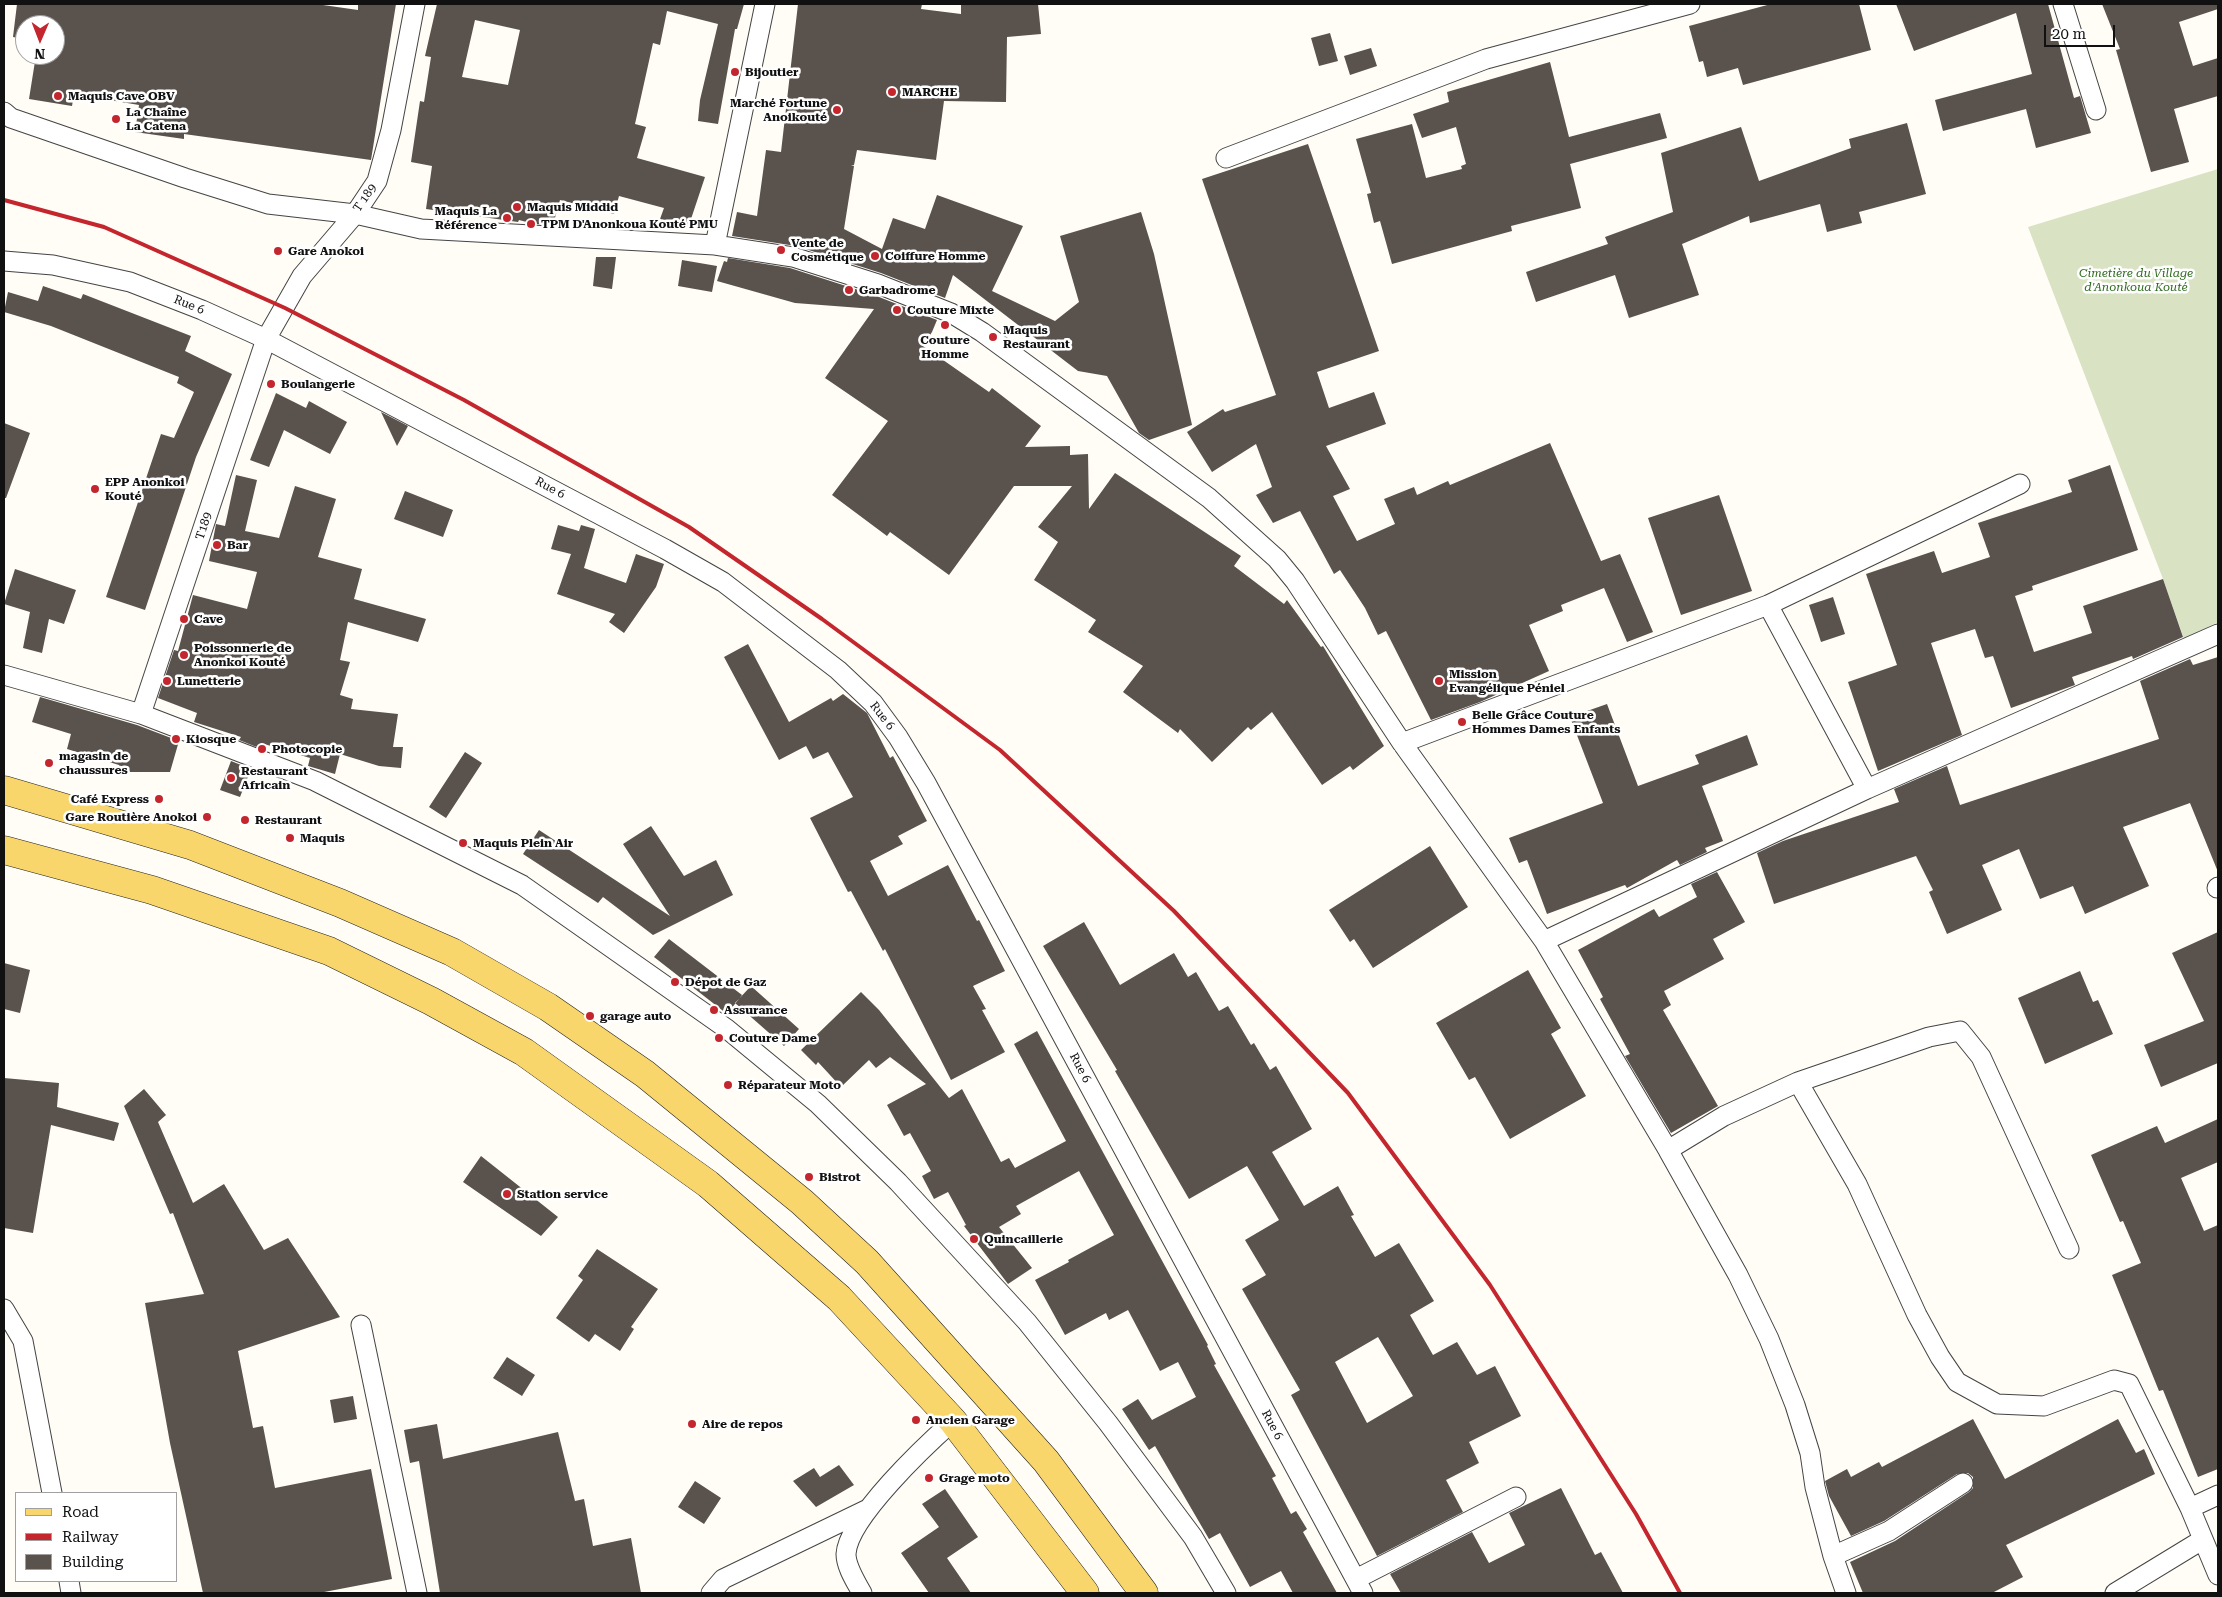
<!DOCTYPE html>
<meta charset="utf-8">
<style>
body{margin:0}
#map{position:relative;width:2222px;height:1597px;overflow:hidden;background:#fffdf5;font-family:"Roboto Serif",serif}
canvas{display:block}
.frame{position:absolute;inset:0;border:5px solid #111;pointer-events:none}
.legend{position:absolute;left:15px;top:1492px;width:162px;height:90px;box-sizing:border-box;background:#fff;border:1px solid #a0a0a0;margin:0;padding:6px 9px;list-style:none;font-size:15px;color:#111}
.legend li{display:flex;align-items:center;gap:10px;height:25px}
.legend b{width:25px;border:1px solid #a0a0a0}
.north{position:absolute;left:15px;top:15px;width:50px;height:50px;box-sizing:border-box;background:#fff;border:1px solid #a0a0a0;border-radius:50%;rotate:181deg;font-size:14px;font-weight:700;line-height:20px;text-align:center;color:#111}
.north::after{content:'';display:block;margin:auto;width:18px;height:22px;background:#c4262e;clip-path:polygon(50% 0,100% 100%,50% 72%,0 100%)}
.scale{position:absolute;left:2044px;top:25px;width:71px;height:22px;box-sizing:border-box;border:2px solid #111;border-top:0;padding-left:6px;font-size:15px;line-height:18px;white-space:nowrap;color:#111;-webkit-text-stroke:4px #fff;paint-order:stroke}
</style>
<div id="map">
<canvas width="2222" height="1597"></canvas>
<div class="frame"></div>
<ul class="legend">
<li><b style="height:6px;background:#f9d66b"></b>Road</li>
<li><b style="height:6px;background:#c4262e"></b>Railway</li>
<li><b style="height:14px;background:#5a524d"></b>Building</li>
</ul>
<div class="north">N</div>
<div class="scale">20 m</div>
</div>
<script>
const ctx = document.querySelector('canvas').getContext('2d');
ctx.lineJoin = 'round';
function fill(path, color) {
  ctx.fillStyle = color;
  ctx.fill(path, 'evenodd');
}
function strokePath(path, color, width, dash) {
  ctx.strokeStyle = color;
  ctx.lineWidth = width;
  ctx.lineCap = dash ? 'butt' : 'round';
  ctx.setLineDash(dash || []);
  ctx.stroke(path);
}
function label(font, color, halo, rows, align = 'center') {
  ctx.font = font + ' "Roboto Serif",serif';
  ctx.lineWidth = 5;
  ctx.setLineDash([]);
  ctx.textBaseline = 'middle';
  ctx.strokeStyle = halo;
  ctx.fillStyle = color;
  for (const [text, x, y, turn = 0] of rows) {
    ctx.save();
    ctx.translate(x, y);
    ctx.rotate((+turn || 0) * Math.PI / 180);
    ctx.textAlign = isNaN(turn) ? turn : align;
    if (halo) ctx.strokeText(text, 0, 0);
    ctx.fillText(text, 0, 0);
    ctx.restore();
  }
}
fill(new Path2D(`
 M 2218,169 L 2218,622 L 2184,639 L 2163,579 L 2028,227 Z`), '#d9e3c4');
fill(new Path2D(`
 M 17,4 L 316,4 L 358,10 L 358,4 L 396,4 L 371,160 L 184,134 L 184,139 L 135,132 L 139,105 L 74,94 L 72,106 L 29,99 L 36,55 L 55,55 L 55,25 L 25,25 L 25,39 L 13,37 Z
 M 437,4 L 744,4 L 737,29 L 735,29 L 718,124 L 698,121 L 700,100 L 718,24 L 667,11 L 660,45 L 653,43 L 635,124 L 646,127 L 637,158 L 705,177 L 688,228 L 660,219 L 664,208 L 619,196 L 614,214 L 560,200 L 553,225 L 534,224 L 519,220 L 518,222 L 426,209 L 432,166 L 411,162 L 420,101 L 424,102 L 431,57 L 425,56 ZM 475,20 L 520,30 L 508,85 L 462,77 Z
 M 798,4 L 922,4 L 921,9 L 961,14 L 961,4 L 1038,4 L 1041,34 L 1007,37 L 1006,102 L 944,101 L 936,160 L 857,150 L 854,165 L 851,165 L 854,166 L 844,229 L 882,249 L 893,218 L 925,229 L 937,195 L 1023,226 L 992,291 L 1055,321 L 1079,302 L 1060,236 L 1141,212 L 1154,254 L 1192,425 L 1149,440 L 1139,433 L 1107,376 L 1078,371 L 953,275 L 945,298 L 881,273 L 796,246 L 732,236 L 737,212 L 757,216 L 766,150 L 781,152 Z
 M 1771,4 L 1859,4 L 1871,50 L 1743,85 L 1738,68 L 1707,77 L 1703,61 L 1699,62 L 1689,26 Z
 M 1896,4 L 2048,4 L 2074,98 L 2080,96 L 2091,133 L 2036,148 L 2026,109 L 1943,131 L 1935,100 L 2032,74 L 2016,13 L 1914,51 Z
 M 2102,4 L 2218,4 L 2218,9 L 2179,22 L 2193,66 L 2218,58 L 2218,96 L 2174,109 L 2189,162 L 2151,172 L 2116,50 L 2120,49 Z
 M 1330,33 L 1338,61 L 1319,66 L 1311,38 Z
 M 1371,48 L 1377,66 L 1350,75 L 1344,56 Z
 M 1550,62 L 1569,137 L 1660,113 L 1667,138 L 1570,164 L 1581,208 L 1511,226 L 1512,231 L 1392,264 L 1380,221 L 1374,223 L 1367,194 L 1371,193 L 1356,139 L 1412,124 L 1426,178 L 1462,169 L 1461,166 L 1466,164 L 1456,127 L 1422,138 L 1413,114 L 1449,102 L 1447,92 Z
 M 1907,123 L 1926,194 L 1859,212 L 1862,223 L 1827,232 L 1820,204 L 1750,223 L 1749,216 L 1682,244 L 1699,295 L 1629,318 L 1615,275 L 1536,302 L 1526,272 L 1608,244 L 1605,237 L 1673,212 L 1661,153 L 1741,127 L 1759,181 L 1851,148 L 1849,139 Z
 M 1308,144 L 1379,351 L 1317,372 L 1329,408 L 1374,392 L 1386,424 L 1326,446 L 1350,489 L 1333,496 L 1357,541 L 1395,524 L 1384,499 L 1414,487 L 1417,495 L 1448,481 L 1450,485 L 1550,443 L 1601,561 L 1620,554 L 1653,632 L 1627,642 L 1604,588 L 1561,605 L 1563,611 L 1529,625 L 1549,671 L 1480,702 L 1431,720 L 1386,631 L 1378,635 L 1365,608 L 1340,570 L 1334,574 L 1300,511 L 1273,523 L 1256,495 L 1272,487 L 1256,444 L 1212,472 L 1187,432 L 1223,409 L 1225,412 L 1276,395 L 1202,179 Z
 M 596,257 L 616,257 L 612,289 L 593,286 Z
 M 728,258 L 790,268 L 874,295 L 937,320 L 932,332 L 923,346 L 989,392 L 992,388 L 1041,426 L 1025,447 L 1070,446 L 1070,455 L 1088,454 L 1089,509 L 1115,473 L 1241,556 L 1234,566 L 1284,604 L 1287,600 L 1321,647 L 1323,646 L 1384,746 L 1353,770 L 1350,766 L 1322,785 L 1272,712 L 1251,730 L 1248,727 L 1212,762 L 1180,729 L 1178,733 L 1123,692 L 1143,666 L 1088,632 L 1096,620 L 1034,580 L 1058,542 L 1038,527 L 1072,486 L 1014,486 L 949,575 L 890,532 L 887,536 L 832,495 L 888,421 L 825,378 L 874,309 L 795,303 L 717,281 L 724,261 L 727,262 Z
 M 682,260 L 717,266 L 712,292 L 678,286 Z
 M 43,286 L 81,299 L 83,294 L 191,336 L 185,351 L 232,374 L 196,457 L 145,610 L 106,597 L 161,434 L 174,438 L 194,392 L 177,383 L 179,377 L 51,326 L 4,312 L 8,292 L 38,301 Z
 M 276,393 L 306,408 L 309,401 L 347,422 L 330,454 L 284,430 L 269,467 L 250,460 Z
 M 381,412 L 408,426 L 397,446 Z
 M 4,423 L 30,433 L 6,498 L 4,498 Z
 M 2110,465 L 2138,550 L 2032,586 L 2033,590 L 2015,596 L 2034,652 L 2092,633 L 2083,606 L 2163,579 L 2183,637 L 2133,659 L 2132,656 L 2072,677 L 2075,685 L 2011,708 L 1993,656 L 1985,658 L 1975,629 L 1931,643 L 1962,735 L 1878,771 L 1848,682 L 1897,665 L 1866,574 L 1934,551 L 1942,573 L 1990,557 L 1978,523 L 2072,492 L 2068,480 Z
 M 236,475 L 257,480 L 245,531 L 279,538 L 295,486 L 336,499 L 318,557 L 362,569 L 354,599 L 426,619 L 418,642 L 348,622 L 340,660 L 350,662 L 340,695 L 353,699 L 351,709 L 398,714 L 393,747 L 403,747 L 401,768 L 379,766 L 340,754 L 335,774 L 308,766 L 310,758 L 261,743 L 259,748 L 239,740 L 241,737 L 194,722 L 197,713 L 158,698 L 174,650 L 178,651 L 193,595 L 247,609 L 257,572 L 209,561 L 216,524 L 225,526 Z
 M 405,491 L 453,510 L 443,537 L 394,519 Z
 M 1719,495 L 1752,591 L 1681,615 L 1648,518 Z
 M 558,525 L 579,531 L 581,525 L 595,529 L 584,568 L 626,583 L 636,554 L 664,564 L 656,587 L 624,633 L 609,622 L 615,614 L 557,594 L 571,554 L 551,549 Z
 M 15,569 L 76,590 L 64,624 L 49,619 L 42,653 L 23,648 L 30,612 L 4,604 Z
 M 1833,597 L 1845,634 L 1821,642 L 1809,605 Z
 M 748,644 L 789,722 L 831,698 L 833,701 L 843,694 L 867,713 L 890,758 L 893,756 L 927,821 L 898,836 L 903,844 L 870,861 L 888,896 L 948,865 L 977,921 L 979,920 L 1005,971 L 973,986 L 986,1009 L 982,1010 L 1005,1052 L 951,1080 L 885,949 L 883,951 L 851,891 L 848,892 L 810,818 L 853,797 L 828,752 L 813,759 L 806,746 L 779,760 L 724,657 Z
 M 2218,657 L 2218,872 L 2190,803 L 2123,827 L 2149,886 L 2085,914 L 2073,886 L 2040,899 L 2019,849 L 1982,865 L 2002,910 L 1947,934 L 1929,892 L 1933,890 L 1916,856 L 1774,904 L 1757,853 L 1783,841 L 1899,802 L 1894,789 L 1947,766 L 1960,805 L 2159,739 L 2140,681 L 2190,659 L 2193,665 Z
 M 40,697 L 137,725 L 179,741 L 170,772 L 119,772 L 119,765 L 67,749 L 71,734 L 32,722 Z
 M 1607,704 L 1638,786 L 1699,764 L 1695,755 L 1747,735 L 1758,765 L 1702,786 L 1723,841 L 1705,848 L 1707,852 L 1680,865 L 1677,860 L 1627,888 L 1625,885 L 1547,914 L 1527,860 L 1519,863 L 1509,838 L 1603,803 L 1570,717 Z
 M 465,752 L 482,763 L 446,818 L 429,807 Z
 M 231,761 L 251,769 L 240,797 L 220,790 Z
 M 651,826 L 684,876 L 716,860 L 733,895 L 653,935 L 603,897 L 598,903 L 523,854 L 539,830 L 670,916 L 623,844 Z
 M 1430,846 L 1468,907 L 1373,968 L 1354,939 L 1350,942 L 1329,910 Z
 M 1717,872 L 1745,922 L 1713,939 L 1724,959 L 1664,991 L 1671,1005 L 1663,1010 L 1718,1106 L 1671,1133 L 1625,1056 L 1630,1054 L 1600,999 L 1603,997 L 1578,950 L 1654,909 L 1659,917 L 1697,897 L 1691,884 Z
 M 1084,922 L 1120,985 L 1174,953 L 1188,977 L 1196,972 L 1219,1011 L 1228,1006 L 1251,1045 L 1254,1043 L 1270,1070 L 1276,1066 L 1312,1129 L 1272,1152 L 1304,1206 L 1338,1186 L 1354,1215 L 1351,1216 L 1375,1257 L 1399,1243 L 1434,1301 L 1410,1315 L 1433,1355 L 1457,1342 L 1477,1375 L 1495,1366 L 1521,1416 L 1469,1442 L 1479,1463 L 1446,1480 L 1463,1512 L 1377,1556 L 1291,1395 L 1300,1390 L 1242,1289 L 1266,1275 L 1245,1240 L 1279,1220 L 1247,1166 L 1189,1199 L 1115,1071 L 1117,1070 L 1043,946 ZM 1378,1337 L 1413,1396 L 1367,1423 L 1335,1362 Z
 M 2218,932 L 2218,1063 L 2161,1087 L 2144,1045 L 2204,1021 L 2172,953 Z
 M 669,939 L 742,995 L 727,1014 L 654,957 Z
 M 4,963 L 30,970 L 20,1013 L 4,1009 Z
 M 1528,970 L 1561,1028 L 1551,1034 L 1586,1096 L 1510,1139 L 1475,1077 L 1469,1080 L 1436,1023 Z
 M 2080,971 L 2093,1002 L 2098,1000 L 2113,1034 L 2045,1064 L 2018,998 Z
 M 751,986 L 799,1029 L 784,1046 L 735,1003 Z
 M 861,992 L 879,1010 L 949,1098 L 962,1089 L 1001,1162 L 1009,1158 L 1015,1168 L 1066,1141 L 1014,1044 L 1037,1031 L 1208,1345 L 1207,1346 L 1216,1364 L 1214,1365 L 1276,1476 L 1272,1478 L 1291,1514 L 1296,1511 L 1307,1529 L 1303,1532 L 1337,1593 L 1293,1593 L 1281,1571 L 1250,1587 L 1220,1533 L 1209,1539 L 1155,1446 L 1149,1450 L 1122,1409 L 1138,1399 L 1152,1420 L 1196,1397 L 1178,1362 L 1160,1371 L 1128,1310 L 1109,1320 L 1106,1313 L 1065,1335 L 1035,1280 L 1069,1262 L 1068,1260 L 1114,1235 L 1079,1171 L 1016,1206 L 1021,1214 L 999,1227 L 1032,1268 L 1008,1284 L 964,1226 L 966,1225 L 948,1192 L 934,1199 L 922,1176 L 931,1171 L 910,1133 L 904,1136 L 887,1105 L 926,1084 L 890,1057 L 876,1068 L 869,1060 L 841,1087 L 818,1062 L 816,1065 L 801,1050 Z
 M 4,1078 L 59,1083 L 57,1107 L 119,1123 L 114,1141 L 51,1125 L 33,1233 L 4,1228 Z
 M 144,1089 L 166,1115 L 158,1122 L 193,1203 L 224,1184 L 264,1250 L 288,1238 L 340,1317 L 238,1351 L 253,1428 L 263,1426 L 275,1488 L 371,1469 L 392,1579 L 319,1593 L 203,1593 L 170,1443 L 145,1303 L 204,1294 L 173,1213 L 170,1214 L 124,1106 Z
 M 2218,1119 L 2218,1162 L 2181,1178 L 2204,1231 L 2218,1225 L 2218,1469 L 2198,1477 L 2163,1390 L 2159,1391 L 2112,1275 L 2141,1263 L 2123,1221 L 2120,1222 L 2091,1155 L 2157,1126 L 2165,1143 Z
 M 481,1156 L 558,1217 L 541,1236 L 463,1182 Z
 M 597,1249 L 658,1289 L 631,1327 L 634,1329 L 620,1351 L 595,1334 L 589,1342 L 556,1318 L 583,1280 L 578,1276 Z
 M 507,1357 L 535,1375 L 522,1396 L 493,1378 Z
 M 353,1396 L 357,1419 L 334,1423 L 330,1400 Z
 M 1973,1419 L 2005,1479 L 2118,1419 L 2136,1453 L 2144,1449 L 2155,1474 L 2006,1545 L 2023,1577 L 1992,1593 L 1863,1593 L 1850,1562 L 1895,1541 L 1969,1492 L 1973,1488 L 1973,1477 L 1968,1473 L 1957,1474 L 1884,1521 L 1851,1536 L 1829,1496 L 1825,1481 L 1847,1469 L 1851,1477 L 1879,1462 L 1882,1467 Z
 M 437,1424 L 443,1459 L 558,1432 L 575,1501 L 584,1499 L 593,1546 L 631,1538 L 641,1593 L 440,1593 L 419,1461 L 410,1463 L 404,1430 Z
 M 839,1465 L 854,1485 L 816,1507 L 793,1481 L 814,1468 L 820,1477 Z
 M 695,1481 L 721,1498 L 704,1524 L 678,1507 Z
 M 1561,1488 L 1595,1555 L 1601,1552 L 1623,1593 L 1401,1593 L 1390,1574 L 1472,1532 L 1489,1563 L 1525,1545 L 1509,1513 Z
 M 945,1489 L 978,1537 L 947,1558 L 971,1593 L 929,1593 L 901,1553 L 939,1527 L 922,1504 Z`), '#5a524d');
const minor = new Path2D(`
 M 2063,4 L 2096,110
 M 4,112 L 11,118 L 185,178 L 268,204 L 355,214 L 421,229 L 715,245 L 793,257 L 878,284 L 951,313 L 982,332 L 1209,498 L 1277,559 L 1295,581 L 1402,743 L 1544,941 L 1668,1150 L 1738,1275 L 1769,1339 L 1795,1405 L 1810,1453 L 1815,1487 L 1833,1556 L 1846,1593
 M 1226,158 L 1486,59 L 1690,4
 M 715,245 L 765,4
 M 4,261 L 53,265 L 130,282 L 202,310 L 266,339 L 665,549 L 723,582 L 838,670 L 873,703 L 898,737 L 926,783 L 1363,1593
 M 1768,605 L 1867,789
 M 4,675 L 141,714 L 315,781 L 522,885 L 727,1029 L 818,1104 L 898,1182 L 1027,1322 L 1108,1423 L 1193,1537 L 1226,1593
 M 141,714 L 266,339 L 302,276 L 355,214 L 377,181 L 391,130 L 415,4
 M 1402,743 L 1768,605 L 2020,484
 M 2217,888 L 2218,887
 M 1544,941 L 1867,789 L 2218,634
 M 1798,1082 L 1857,1184 L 1917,1315 L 1940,1357 L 1957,1382 L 1997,1404 L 2044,1406 L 2114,1380 L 2129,1384 L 2190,1508 L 2218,1575
 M 1668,1150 L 1724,1116 L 1798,1082 L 1929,1037 L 1960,1031 L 1981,1057 L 2069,1249
 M 4,1309 L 23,1341 L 52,1493
 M 361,1325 L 417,1593
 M 2190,1508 L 2218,1495
 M 1833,1556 L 1889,1531 L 1963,1483
 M 1356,1579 L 1516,1497
 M 69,1581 L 71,1593
 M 711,1593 L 723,1579 L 868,1509
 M 862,1593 C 856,1582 846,1567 846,1554 C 848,1518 926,1445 953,1421
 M 2115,1593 L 2202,1540`);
const primary = new Path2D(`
 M 4,790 L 190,845 L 340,903 L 452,952 L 548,1007 L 645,1074 L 802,1202 L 867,1262 L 1046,1461 L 1144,1593
 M 4,850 L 152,890 L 329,951 L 431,1001 L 524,1052 L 708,1184 L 839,1298 L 953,1421 L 1085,1593`);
strokePath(minor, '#444', 21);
strokePath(primary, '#222', 29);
strokePath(minor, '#fff', 19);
strokePath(primary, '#f9d66b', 28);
strokePath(new Path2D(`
 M 4,200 L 104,227 L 285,308 L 464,400 L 689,527 L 822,619 L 1000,750 L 1174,911 L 1348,1093 L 1490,1285 L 1636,1514 L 1680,1593`), '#c4262e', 4);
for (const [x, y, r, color] of [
 [735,72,5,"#c4262e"],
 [892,92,5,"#c4262e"],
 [58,96,5,"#c4262e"],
 [837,110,5,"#c4262e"],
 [116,119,5,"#c4262e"],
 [517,207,5,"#c4262e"],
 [507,218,5,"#c4262e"],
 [531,224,5,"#c4262e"],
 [781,250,5,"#c4262e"],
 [278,251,5,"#c4262e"],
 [875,256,5,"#c4262e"],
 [849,290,5,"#c4262e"],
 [897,310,5,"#c4262e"],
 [945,325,5,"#c4262e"],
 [993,337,5,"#c4262e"],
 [271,384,5,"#c4262e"],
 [95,489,5,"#c4262e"],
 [217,545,5,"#c4262e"],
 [184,619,5,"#c4262e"],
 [184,655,5,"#c4262e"],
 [167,681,5,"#c4262e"],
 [1439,681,5,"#c4262e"],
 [1462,722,5,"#c4262e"],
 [176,739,5,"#c4262e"],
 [262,749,5,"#c4262e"],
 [49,763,5,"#c4262e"],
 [231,778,5,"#c4262e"],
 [159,799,5,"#c4262e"],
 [207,817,5,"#c4262e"],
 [245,820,5,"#c4262e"],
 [290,838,5,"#c4262e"],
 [463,843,5,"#c4262e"],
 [675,982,5,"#c4262e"],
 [714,1010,5,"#c4262e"],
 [590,1016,5,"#c4262e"],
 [719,1038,5,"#c4262e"],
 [728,1085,5,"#c4262e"],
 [809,1177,5,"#c4262e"],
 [507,1194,5,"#c4262e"],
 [974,1239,5,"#c4262e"],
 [916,1420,5,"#c4262e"],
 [692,1424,5,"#c4262e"],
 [929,1478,5,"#c4262e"]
]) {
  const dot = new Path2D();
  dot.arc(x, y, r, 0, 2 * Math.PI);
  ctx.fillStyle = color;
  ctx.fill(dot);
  strokePath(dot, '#fff', 2);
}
label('bold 12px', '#111', '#fff', [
 ["Bijoutier",745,72],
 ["MARCHE",902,92],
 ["Maquis Cave OBV",68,96],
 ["Marché Fortune",827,103,"right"],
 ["Anoikouté",827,117,"right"],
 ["La Chaîne",126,112],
 ["La Catena",126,126],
 ["Maquis Middid",527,207],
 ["Maquis La",497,211,"right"],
 ["Référence",497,225,"right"],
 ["TPM D'Anonkoua Kouté PMU",541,224],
 ["Vente de",791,243],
 ["Cosmétique",791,257],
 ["Gare Anokoi",288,251],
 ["Coiffure Homme",885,256],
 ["Garbadrome",859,290],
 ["Couture Mixte",907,310],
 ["Maquis",1003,330],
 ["Restaurant",1003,344],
 ["Couture",945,340,"center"],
 ["Homme",945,354,"center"],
 ["Boulangerie",281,384],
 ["EPP Anonkoi",105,482],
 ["Kouté",105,496],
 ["Bar",227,545],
 ["Cave",194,619],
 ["Poissonnerie de",194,648],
 ["Anonkoi Kouté",194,662],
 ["Mission",1449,674],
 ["Evangélique Péniel",1449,688],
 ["Lunetterie",177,681],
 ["Belle Grâce Couture",1472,715],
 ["Hommes Dames Enfants",1472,729],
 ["Kiosque",186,739],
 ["Photocopie",272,749],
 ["magasin de",59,756],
 ["chaussures",59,770],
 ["Restaurant",241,771],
 ["Africain",241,785],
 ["Café Express",149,799,"right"],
 ["Gare Routière Anokoi",197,817,"right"],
 ["Restaurant",255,820],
 ["Maquis",300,838],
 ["Maquis Plein Air",473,843],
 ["Dépot de Gaz",685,982],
 ["Assurance",724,1010],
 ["garage auto",600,1016],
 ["Couture Dame",729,1038],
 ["Réparateur Moto",738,1085],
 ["Bistrot",819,1177],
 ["Station service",517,1194],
 ["Quincaillerie",984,1239],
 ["Ancien Garage",926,1420],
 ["Aire de repos",702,1424],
 ["Grage moto",939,1478]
], 'left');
label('12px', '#111', '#fff', [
 ["T 189",365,198,-55],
 ["Rue 6",189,305,22],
 ["Rue 6",550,488,28],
 ["T189",204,526,-72],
 ["Rue 6",882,716,52],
 ["Rue 6",1080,1068,62],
 ["Rue 6",1272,1425,62]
]);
label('italic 12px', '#2f6b1f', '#fff', [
 ["Cimetière du Village",2136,273],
 ["d'Anonkoua Kouté",2136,287]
]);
</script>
